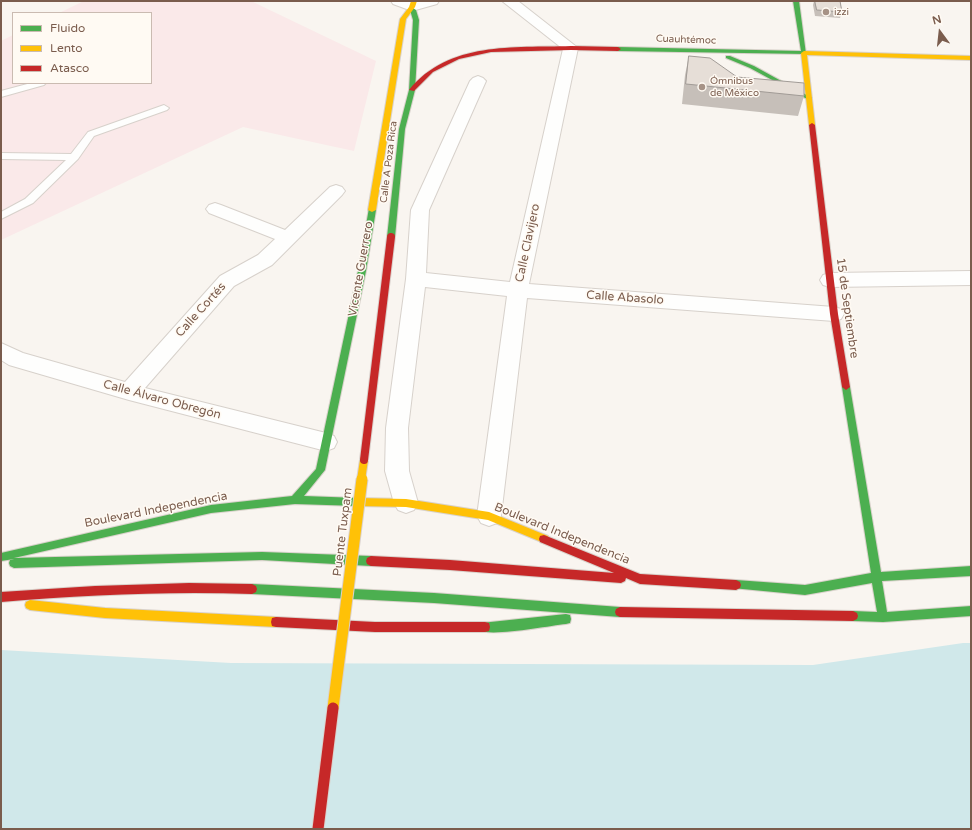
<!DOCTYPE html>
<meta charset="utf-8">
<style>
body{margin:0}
#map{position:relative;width:972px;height:830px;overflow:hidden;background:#f9f5f0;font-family:"Varela Round",sans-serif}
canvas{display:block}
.frame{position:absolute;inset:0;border:2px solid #7a5c4d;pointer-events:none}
.legend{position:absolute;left:12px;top:12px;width:140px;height:72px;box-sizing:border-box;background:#fffaf3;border:1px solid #cabbb1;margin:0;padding:5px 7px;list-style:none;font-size:12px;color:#7a5c4d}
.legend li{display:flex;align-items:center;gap:8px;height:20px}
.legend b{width:20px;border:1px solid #cabbb1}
.north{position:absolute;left:920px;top:12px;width:40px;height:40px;-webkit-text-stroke:3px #fffaf3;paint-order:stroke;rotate:345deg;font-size:11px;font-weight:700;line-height:16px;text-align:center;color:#7a5c4d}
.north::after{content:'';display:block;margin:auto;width:14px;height:18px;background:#7a5c4d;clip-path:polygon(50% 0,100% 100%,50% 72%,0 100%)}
</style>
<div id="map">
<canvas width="972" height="830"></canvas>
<div class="frame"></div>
<ul class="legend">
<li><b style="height:5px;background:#4caf50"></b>Fluido</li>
<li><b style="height:5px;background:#ffc107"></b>Lento</li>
<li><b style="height:5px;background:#c62828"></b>Atasco</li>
</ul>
<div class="north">N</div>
</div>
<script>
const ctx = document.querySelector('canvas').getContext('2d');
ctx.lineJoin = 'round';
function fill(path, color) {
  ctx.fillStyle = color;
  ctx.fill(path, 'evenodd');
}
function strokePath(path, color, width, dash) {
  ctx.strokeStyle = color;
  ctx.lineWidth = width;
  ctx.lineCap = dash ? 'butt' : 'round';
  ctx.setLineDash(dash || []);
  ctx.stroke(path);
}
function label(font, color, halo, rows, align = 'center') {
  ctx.font = font + ' "Varela Round",sans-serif';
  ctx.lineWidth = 3;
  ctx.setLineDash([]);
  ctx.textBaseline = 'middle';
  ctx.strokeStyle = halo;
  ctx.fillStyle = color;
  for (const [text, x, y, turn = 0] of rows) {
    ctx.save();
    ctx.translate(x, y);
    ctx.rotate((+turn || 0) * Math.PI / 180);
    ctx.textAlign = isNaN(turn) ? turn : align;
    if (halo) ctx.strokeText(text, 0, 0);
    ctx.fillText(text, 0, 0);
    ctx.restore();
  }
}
fill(new Path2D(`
 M 84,1 L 251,1 L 376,61 L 354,151 L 243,127 L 1,240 L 1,41 L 13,35 L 13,83 L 151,83 L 151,13 L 59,13 Z`), '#fae9e9');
fill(new Path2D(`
 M 963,643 L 971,643 L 971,829 L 1,829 L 1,650 L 231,663 L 813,665 Z`), '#d0e8ea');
const lane = new Path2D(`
 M 31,83 L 46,83 L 44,85 L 1,97 L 1,91 Z
 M 164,105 L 169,108 L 167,110 L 94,136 L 78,159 L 33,203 L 1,219 L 1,212 L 25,199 L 66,160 L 1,159 L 1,153 L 71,154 L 88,132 Z`);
const street = new Path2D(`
 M 391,1 L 413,2 L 439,1 L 437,4 L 412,11 L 393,4 Z
 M 502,1 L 518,1 L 578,48 L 529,284 L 834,307 L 841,309 L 844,314 L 841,319 L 834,321 L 527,298 L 501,516 L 497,523 L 489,526 L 481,523 L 477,516 L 507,296 L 425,287 L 408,428 L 409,471 L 418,503 L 414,510 L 406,513 L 398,510 L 394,503 L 385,471 L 386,428 L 406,279 L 411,210 L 470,81 L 473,78 L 478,76 L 483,78 L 486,81 L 429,210 L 426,273 L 510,282 L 563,49 Z
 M 336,185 L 342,187 L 345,191 L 342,195 L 272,265 L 234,286 L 145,388 L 326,433 L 334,436 L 337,442 L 334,448 L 326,451 L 129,400 L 9,365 L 1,360 L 1,343 L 23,353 L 125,382 L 220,276 L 258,255 L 275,239 L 209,213 L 206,209 L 209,205 L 215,203 L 221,205 L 285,230 L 330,187 Z
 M 971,271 L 971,285 L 830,287 L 823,285 L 820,280 L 823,275 L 830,273 Z`);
const fast = new Path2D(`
 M 793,1 L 799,1 L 806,54 L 618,51 L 615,49 L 618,47 L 801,51 Z
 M 413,8 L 416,10 L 419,20 L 415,90 L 405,129 L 395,237 L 391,240 L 387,237 L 399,129 L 409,90 L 413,20 L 410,10 Z
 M 726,56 L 730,56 L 754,66 L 812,98 L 807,99 L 750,68 L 726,58 Z
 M 369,208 L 372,208 L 376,210 L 366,271 L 325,470 L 304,496 L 358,498 L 361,499 L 363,502 L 361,505 L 358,506 L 295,504 L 211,513 L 14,558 L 262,552 L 371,556 L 375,558 L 376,561 L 375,564 L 371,566 L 262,560 L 14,568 L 10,566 L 9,563 L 10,560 L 14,559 L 1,561 L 1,553 L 211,505 L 292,496 L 316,469 L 358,271 Z
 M 846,384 L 850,387 L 881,572 L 971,566 L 971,576 L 882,581 L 887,612 L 971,606 L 971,616 L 883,622 L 853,621 L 849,619 L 848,616 L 849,613 L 853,611 L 877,612 L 872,583 L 805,595 L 732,588 L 731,585 L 732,582 L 736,580 L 805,585 L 871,573 L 842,387 Z
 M 252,584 L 434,593 L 620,607 L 624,609 L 625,612 L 624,615 L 620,617 L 434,603 L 252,594 L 248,592 L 247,589 L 248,586 Z
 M 566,614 L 570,615 L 571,619 L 570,623 L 566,624 C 548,626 496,636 481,631 L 480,627 L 481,623 Z`);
const slow = new Path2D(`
 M 411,1 L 417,1 L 415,7 L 406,19 L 376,210 L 372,212 L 368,210 L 400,19 L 409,7 Z
 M 804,51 L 971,56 L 971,60 L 807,55 L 815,125 L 812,127 L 809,125 L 801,53 Z
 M 358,498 L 406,499 L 489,512 L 548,536 L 549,539 L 548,542 L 544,543 L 488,520 L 406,507 L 358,506 L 355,505 L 353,502 L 355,499 Z
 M 30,600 L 105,608 L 276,617 L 280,618 L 281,622 L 280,626 L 276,627 L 105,618 L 30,610 L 26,608 L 25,605 L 26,602 Z`);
const jam = new Path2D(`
 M 571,46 L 618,47 L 621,49 L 618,51 L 571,50 L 491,52 L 459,59 L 433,72 L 414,91 L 409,90 C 449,41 513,48 571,46 Z
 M 812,123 L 815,125 L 838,314 L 850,387 L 846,390 L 842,387 L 830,314 L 809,125 Z
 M 544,535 L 640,574 L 736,580 L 740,582 L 741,585 L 740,588 L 736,590 L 640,584 L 626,578 L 625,581 L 621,583 L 450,570 L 371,566 L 367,564 L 366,561 L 367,558 L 371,556 L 450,560 L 614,573 L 540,542 L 539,539 L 540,536 Z
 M 189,583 L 252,584 L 256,586 L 257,589 L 256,592 L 252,594 C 168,591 85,595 1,602 L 1,592 L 95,586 Z
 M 620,607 L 853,611 L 857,613 L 858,616 L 857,619 L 853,621 L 620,617 L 616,615 L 615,612 L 616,609 Z
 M 276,617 L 375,622 L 485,622 L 489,623 L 490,627 L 489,631 L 485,632 L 375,632 L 276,627 L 272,626 L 271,622 L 272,618 Z`);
strokePath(lane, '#d7d1cb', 2);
strokePath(street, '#d7d1cb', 2);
strokePath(fast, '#d9d2cb', 2);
strokePath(slow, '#d9d2cb', 2);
strokePath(jam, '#d9d2cb', 2);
fill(lane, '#fefefd');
fill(street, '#fefefd');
fill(fast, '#4caf50');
fill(slow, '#ffc107');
fill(jam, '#c62828');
const slowBridgeFar1 = new Path2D(`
 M 361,480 L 364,460`);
const slowBridge = new Path2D(`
 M 333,708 L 362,479`);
const jamBridgeFar1 = new Path2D(`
 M 364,460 L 391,237`);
const jamBridge = new Path2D(`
 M 318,829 L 333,708`);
strokePath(slowBridgeFar1, '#dad1cc', 10, []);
strokePath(slowBridge, '#dad1cc', 13, []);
strokePath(jamBridgeFar1, '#dad1cc', 10, []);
strokePath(jamBridge, '#dad1cc', 13, []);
strokePath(slowBridgeFar1, '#ffc107', 8);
strokePath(slowBridge, '#ffc107', 11);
strokePath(jamBridgeFar1, '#c62828', 8);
strokePath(jamBridge, '#c62828', 11);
fill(new Path2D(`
 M 814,1 L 840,1 L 842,12 L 840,18 L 815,16 L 813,5 Z
 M 689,56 L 737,77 L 804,96 L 798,116 L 682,104 L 685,75 Z`), '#c6bfb9');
const building = new Path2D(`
 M 815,1 L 840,1 L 842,12 L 817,10 Z
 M 689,56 L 710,58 L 737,77 L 804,83 L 804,96 L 686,84 Z`);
fill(building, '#e6ded7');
strokePath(building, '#a19b96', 1);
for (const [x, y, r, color] of [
 [826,12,4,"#a69286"],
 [702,87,4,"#a69286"]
]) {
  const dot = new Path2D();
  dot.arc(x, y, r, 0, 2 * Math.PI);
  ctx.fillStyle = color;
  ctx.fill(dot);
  strokePath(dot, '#fffaf3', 1.5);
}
label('10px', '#7a5c4d', '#fffaf3', [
 ["izzi",834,12],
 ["Ómnibus",710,81],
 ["de México",710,93]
], 'left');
label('10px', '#7a5c4d', '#fffaf3', [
 ["Cuauhtémoc",686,40,2],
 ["Calle A Poza Rica",389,162,-83]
]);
label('12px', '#7a5c4d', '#fffaf3', [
 ["Calle Clavijero",528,243,-78],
 ["Vicente Guerrero",361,269,-80],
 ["Calle Abasolo",625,298,4],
 ["15 de Septiembre",847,308,82],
 ["Calle Cortés",201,310,-48],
 ["Calle Álvaro Obregón",162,400,15],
 ["Boulevard Independencia",156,510,-11],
 ["Puente Tuxpam",343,532,-83],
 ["Boulevard Independencia",562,534,22]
]);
</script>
